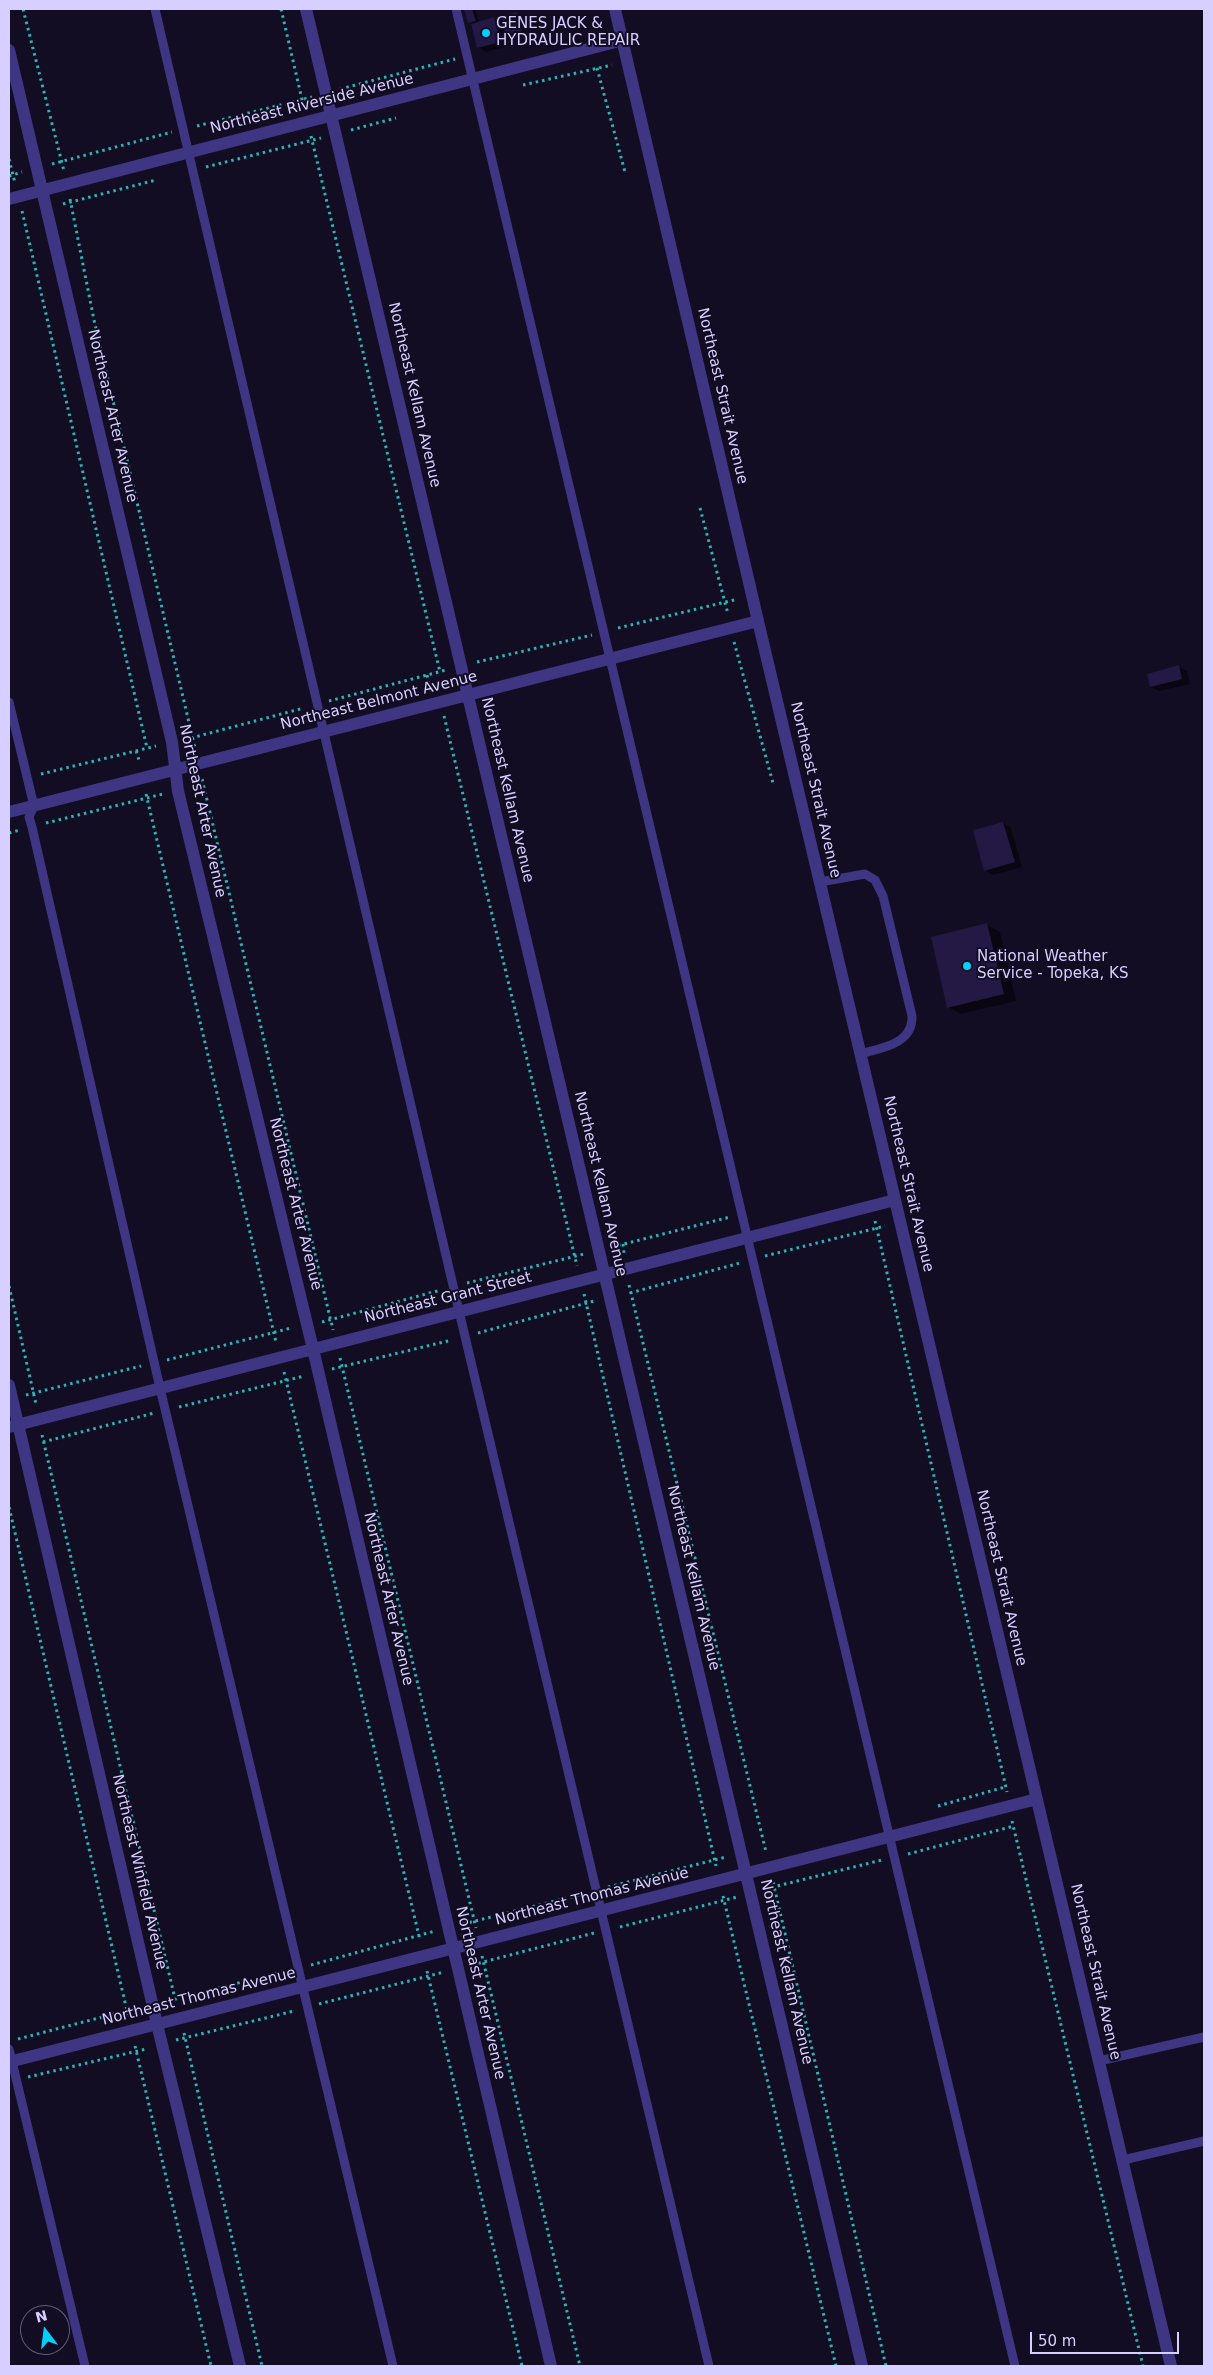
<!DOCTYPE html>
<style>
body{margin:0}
#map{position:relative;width:1213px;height:2375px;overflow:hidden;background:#120d23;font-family:"DejaVu Sans",sans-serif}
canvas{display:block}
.frame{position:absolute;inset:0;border:10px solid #d7cfff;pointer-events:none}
.north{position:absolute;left:20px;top:2305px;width:50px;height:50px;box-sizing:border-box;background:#120d23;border:1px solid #615b7b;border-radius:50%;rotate:345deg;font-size:14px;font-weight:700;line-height:20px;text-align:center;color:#d7cfff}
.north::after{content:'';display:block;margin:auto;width:18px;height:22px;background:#00d0fa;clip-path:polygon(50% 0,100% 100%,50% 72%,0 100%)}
.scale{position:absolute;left:1030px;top:2332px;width:149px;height:22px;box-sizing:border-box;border:2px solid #d7cfff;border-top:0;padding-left:6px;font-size:15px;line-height:18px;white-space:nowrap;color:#d7cfff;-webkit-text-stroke:4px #120d23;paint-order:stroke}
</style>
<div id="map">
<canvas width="1213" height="2375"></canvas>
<div class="frame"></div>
<div class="north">N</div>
<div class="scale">50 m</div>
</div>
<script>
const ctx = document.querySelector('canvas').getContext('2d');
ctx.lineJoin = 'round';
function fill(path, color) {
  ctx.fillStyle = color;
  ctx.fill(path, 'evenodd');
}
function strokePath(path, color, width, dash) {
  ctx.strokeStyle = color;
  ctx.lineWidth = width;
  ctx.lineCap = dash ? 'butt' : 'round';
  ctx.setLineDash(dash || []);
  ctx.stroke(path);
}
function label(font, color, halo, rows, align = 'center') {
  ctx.font = font + ' "DejaVu Sans",sans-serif';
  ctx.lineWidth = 4;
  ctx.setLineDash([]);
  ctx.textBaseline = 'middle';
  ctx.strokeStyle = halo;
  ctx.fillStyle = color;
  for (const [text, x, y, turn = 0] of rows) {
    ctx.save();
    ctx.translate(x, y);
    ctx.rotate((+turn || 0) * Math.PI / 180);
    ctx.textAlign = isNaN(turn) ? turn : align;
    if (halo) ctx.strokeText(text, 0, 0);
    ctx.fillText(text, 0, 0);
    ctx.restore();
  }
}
fill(new Path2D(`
 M 466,9 L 475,9 L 479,23 L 494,19 L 504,24 L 517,13 L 520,16 L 525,32 L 510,36 L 505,33 L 508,46 L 486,52 L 478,47 Z
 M 1179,667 L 1187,671 L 1190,684 L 1159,691 L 1151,687 Z
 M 1003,823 L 1011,828 L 1022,867 L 993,875 L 985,870 Z
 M 987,925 L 1000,932 L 1016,1001 L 961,1014 L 948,1007 Z`), '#0007');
fill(new Path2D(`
 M 464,9 L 472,9 L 476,21 L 468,23 Z
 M 517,12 L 522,31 L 506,35 L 501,16 Z
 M 494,17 L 501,42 L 477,48 L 471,24 Z
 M 1179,665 L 1182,679 L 1150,687 L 1147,674 Z
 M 1003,822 L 1015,862 L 984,871 L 973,830 Z
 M 987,923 L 1004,994 L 947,1008 L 931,937 Z`), '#241844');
strokePath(new Path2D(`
 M 23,9 L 64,171
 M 281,9 L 304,108
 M 597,68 L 625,172
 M 523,85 L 612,65
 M 340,89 L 455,59
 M 197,126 L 312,97
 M 351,130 L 396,118
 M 311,136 L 440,672
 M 9,159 L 15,183
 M 52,164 L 172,132
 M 206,167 L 321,138
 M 9,176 L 22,172
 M 70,199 L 94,320 L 195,748
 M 63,204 L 156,180
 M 22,211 L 147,748
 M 700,508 L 728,614
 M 618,628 L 738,599
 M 734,642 L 773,783
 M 477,662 L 592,635
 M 427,675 L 430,689
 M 329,701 L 446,670
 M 444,716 L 577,1266
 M 191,738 L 304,708
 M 136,751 L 140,763
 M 41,774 L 156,746
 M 202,779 L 333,1330
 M 146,794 L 276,1342
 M 46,823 L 163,794
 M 9,833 L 20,830
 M 875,1221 L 1007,1792
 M 623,1244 L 624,1254
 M 612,1247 L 730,1217
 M 765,1256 L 885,1226
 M 467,1283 L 584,1254
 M 629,1285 L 766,1852
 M 9,1286 L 36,1404
 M 630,1293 L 740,1263
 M 584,1294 L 716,1866
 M 322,1322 L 441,1290
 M 478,1333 L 594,1301
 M 340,1358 L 476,1928
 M 167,1360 L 291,1328
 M 332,1369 L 452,1340
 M 284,1372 L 420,1940
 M 26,1395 L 141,1366
 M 179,1407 L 304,1376
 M 42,1435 L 176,2003
 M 43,1442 L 154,1413
 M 9,1507 L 128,2015
 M 938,1806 L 1005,1787
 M 1012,1821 L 1143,2366
 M 908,1854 L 1014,1826
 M 773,1882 L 886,2366
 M 608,1887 L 726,1857
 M 765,1889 L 882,1860
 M 723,1896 L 836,2366
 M 463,1924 L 583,1894
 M 620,1927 L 737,1897
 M 482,1956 L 580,2366
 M 311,1965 L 435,1931
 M 472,1965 L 594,1933
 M 427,1971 L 522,2366
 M 168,2001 L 285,1971
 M 319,2004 L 444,1972
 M 184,2033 L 262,2366
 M 18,2039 L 137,2008
 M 176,2040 L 294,2011
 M 135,2046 L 211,2366
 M 28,2077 L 146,2049`), '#2ab6b7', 3, [2.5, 4]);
strokePath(new Path2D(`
 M 155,9 L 459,1311 L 709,2366
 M 456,9 L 1015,2366
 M 9,702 L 34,806 L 29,817 L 32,827 L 160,1388 L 393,2366
 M 820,882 L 865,874 L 875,880 L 883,896 L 912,1016 C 913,1044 882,1048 860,1054
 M 9,2049 L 85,2366
 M 1099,2061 L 1204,2037
 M 1123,2160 L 1204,2141`), '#3e3683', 9);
strokePath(new Path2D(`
 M 306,9 L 862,2366
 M 615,9 L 758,621 L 1171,2366
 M 9,50 L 172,742 L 178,791 L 313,1349 L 551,2366
 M 9,199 L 623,40
 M 9,812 L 758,621
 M 9,1385 L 157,2024 L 240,2366
 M 9,1427 L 895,1200
 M 9,2062 L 1037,1799`), '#3e3683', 12);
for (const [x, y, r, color] of [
 [486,33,5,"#00d0fa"],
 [967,966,5,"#00d0fa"]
]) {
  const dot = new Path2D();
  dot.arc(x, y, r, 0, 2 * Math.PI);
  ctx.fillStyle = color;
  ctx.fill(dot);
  strokePath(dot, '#120d23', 2);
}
label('15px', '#d7cfff', '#120d23', [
 ["GENES JACK &",496,24],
 ["HYDRAULIC REPAIR",496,41],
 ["National Weather",977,957],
 ["Service - Topeka, KS",977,974]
], 'left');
label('15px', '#d7cfff', '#120d23', [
 ["Northeast Riverside Avenue",312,104,-14],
 ["Northeast Kellam Avenue",414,395,77],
 ["Northeast Strait Avenue",722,396,77],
 ["Northeast Arter Avenue",112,416,77],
 ["Northeast Belmont Avenue",379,701,-14],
 ["Northeast Kellam Avenue",507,790,77],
 ["Northeast Strait Avenue",815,790,77],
 ["Northeast Arter Avenue",202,811,78],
 ["Northeast Kellam Avenue",600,1184,77],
 ["Northeast Strait Avenue",908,1184,77],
 ["Northeast Arter Avenue",295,1204,76],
 ["Northeast Grant Street",448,1298,-14],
 ["Northeast Kellam Avenue",693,1578,77],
 ["Northeast Strait Avenue",1001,1578,77],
 ["Northeast Arter Avenue",388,1599,77],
 ["Northeast Winfield Avenue",139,1872,77],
 ["Northeast Thomas Avenue",592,1897,-14],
 ["Northeast Kellam Avenue",786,1972,77],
 ["Northeast Strait Avenue",1095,1972,77],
 ["Northeast Arter Avenue",480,1993,77],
 ["Northeast Thomas Avenue",199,1997,-14]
]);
</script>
